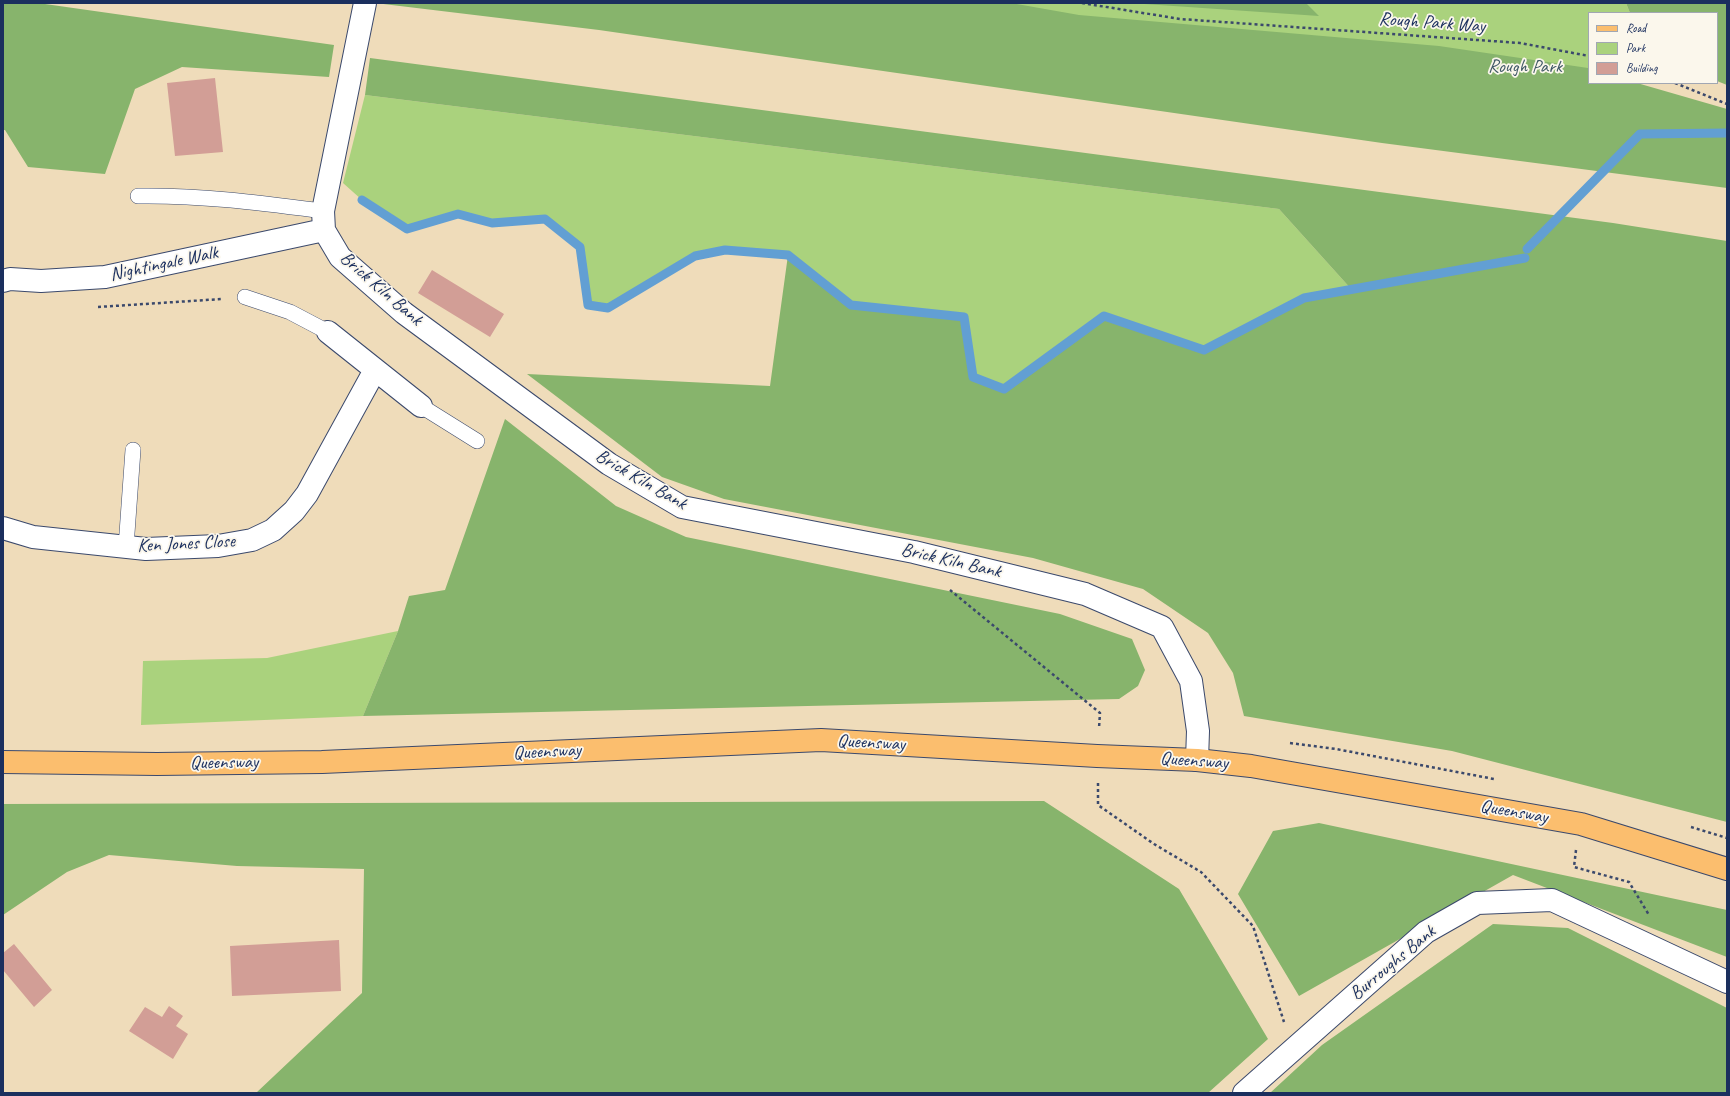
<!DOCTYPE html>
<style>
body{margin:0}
#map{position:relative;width:1730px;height:1096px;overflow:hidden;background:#efdcba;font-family:Caveat,sans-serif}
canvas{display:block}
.frame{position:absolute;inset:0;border:4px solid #1b2f5e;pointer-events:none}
.legend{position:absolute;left:1588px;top:12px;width:130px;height:72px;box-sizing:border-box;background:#fbf7ec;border:1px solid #a1a7b3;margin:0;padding:5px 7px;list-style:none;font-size:12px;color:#1b2f5e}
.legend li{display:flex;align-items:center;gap:8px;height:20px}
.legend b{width:20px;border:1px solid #a1a7b3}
</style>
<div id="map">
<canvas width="1730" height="1096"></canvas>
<div class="frame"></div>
<ul class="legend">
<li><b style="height:5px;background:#fbbe6e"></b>Road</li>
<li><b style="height:11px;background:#aad27d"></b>Park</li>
<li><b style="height:11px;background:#d29e96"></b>Building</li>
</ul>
</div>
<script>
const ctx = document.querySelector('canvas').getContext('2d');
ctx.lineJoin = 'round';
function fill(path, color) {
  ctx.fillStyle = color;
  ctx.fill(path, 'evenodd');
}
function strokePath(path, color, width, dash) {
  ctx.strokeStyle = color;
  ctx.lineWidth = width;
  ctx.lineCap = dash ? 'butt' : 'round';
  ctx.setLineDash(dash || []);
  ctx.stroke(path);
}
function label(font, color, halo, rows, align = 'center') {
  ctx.font = font + ' Caveat,sans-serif';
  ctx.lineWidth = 3.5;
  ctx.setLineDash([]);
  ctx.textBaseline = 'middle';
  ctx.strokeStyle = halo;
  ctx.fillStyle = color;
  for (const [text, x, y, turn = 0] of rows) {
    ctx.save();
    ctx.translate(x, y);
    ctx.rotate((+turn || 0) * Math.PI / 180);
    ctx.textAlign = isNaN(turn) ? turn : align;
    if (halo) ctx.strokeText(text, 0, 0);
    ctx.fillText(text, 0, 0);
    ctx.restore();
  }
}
fill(new Path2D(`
 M 740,3 L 1626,3 L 1630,13 L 1589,13 L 1589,83 L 1586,140 Z
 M 365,95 L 1279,209 L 1352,290 L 1304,298 L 1204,350 L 1104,316 L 1004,389 L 973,377 L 964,317 L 851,305 L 788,255 L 725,250 L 695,256 L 608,308 L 588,305 L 580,247 L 545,219 L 492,223 L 458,214 L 407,229 L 362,200 L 343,183 Z
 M 398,631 L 363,716 L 141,725 L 143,661 L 267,658 Z`), '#aad27d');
fill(new Path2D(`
 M 3,3 L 38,3 L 334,45 L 329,77 L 182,67 L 135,89 L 105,174 L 28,167 L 5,130 L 3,130 Z
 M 375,3 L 1011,3 L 1079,15 L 1439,46 L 1588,68 L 1589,69 L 1589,83 L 1637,83 L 1727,109 L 1727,188 L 1382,143 L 599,30 Z
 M 1130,3 L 1306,3 L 1319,16 Z
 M 1626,3 L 1727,3 L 1727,85 L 1717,81 L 1717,13 L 1630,13 Z
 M 370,58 L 1613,223 L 1727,241 L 1727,822 L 1452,751 L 1244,716 L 1233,673 L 1208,633 L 1143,589 L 1033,558 L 724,499 L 662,477 L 527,374 L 770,386 L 788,255 L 851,305 L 964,317 L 973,377 L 1004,389 L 1104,316 L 1204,350 L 1304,298 L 1352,290 L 1279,209 L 365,95 Z
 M 505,419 L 616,506 L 686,537 L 1060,614 L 1132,639 L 1145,670 L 1138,686 L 1119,699 L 363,716 L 398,631 L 409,596 L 445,590 Z
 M 1044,801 L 1179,889 L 1268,1039 L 1208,1093 L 256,1093 L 362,993 L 364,869 L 237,866 L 109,855 L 67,872 L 3,915 L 3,804 Z
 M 1319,823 L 1727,910 L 1727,957 L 1513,875 L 1299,996 L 1238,894 L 1273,831 Z
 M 1493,924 L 1568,928 L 1727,1008 L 1727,1093 L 1270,1093 L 1322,1045 Z`), '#87b46c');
strokePath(new Path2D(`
 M 362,200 L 407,229 L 458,214 L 492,223 L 545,219 L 580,247 L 588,305 L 608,308 L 695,256 L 725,250 L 788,255 L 851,305 L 964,317 L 973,377 L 1004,389 L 1104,316 L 1204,350 L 1304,298 L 1525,258
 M 1527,249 L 1640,134 L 1727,133`), '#629fd3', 9);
fill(new Path2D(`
 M 215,78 L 223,152 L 175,156 L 167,83 Z
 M 432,270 L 504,314 L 490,337 L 418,293 Z
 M 339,940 L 341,991 L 232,996 L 230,946 Z
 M 14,944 L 52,990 L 34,1007 L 3,970 L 3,953 Z
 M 169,1006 L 183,1016 L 176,1026 L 188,1034 L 173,1059 L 129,1031 L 145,1007 L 162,1017 Z`), '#d29e96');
const lane = new Path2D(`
 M 138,196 C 201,195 261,203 323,211
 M 245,297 L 290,312 L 328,332
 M 421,406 L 477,441
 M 126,547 L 133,450`);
const street = new Path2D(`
 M 365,3 L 323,211 L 324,230 L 340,257 L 404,313 L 609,464 L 682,507 L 914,552 L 1085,594 L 1162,627 L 1191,681 L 1198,731 L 1197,760
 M 3,281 L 10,279 L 41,281 L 105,277 L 324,230
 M 328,332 L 421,406
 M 3,528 L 33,537 L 146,549 L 218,546 L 252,540 L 273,530 L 294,511 L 307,494 L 375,370
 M 1244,1093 L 1426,932 L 1477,903 L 1552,900 L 1727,982`);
const primary = new Path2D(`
 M 3,762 L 157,764 L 322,762 L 821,740 L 1097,756 L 1197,760 L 1251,766 L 1581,824 L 1727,869`);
strokePath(lane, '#3b496c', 16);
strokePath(street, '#3b496c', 24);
strokePath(primary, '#3b496c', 24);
strokePath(new Path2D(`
 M 1082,3 L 1180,19 L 1520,43 L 1589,56
 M 1675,83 L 1727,104
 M 98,307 L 222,299
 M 950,590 L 1100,713 L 1099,728
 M 1290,743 L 1336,749 L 1494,779
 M 1098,783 L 1098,805 L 1154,844 L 1201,872 L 1253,926 L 1284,1022
 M 1691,827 L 1727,838
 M 1576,850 L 1574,867 L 1629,882 L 1649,915`), '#3b496c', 2.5, [3, 3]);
strokePath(lane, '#fff', 15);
strokePath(street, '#fff', 22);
strokePath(primary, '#fbbe6e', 22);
label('19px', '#1b2f5e', '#fbf7ec', [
 ["Rough Park Way",1432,23,4],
 ["Nightingale Walk",164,264,-12],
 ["Brick Kiln Bank",381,289,41],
 ["Brick Kiln Bank",641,480,30],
 ["Ken Jones Close",186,544,-3],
 ["Brick Kiln Bank",951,561,13],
 ["Queensway",871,743,3],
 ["Queensway",547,752,-3],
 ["Queensway",1194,761,4],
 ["Queensway",224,763,-1],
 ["Queensway",1514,812,10],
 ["Burroughs Bank",1393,963,-40]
]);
label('19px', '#3f5866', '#fbf7ec', [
 ["Rough Park",1525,67]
]);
</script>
